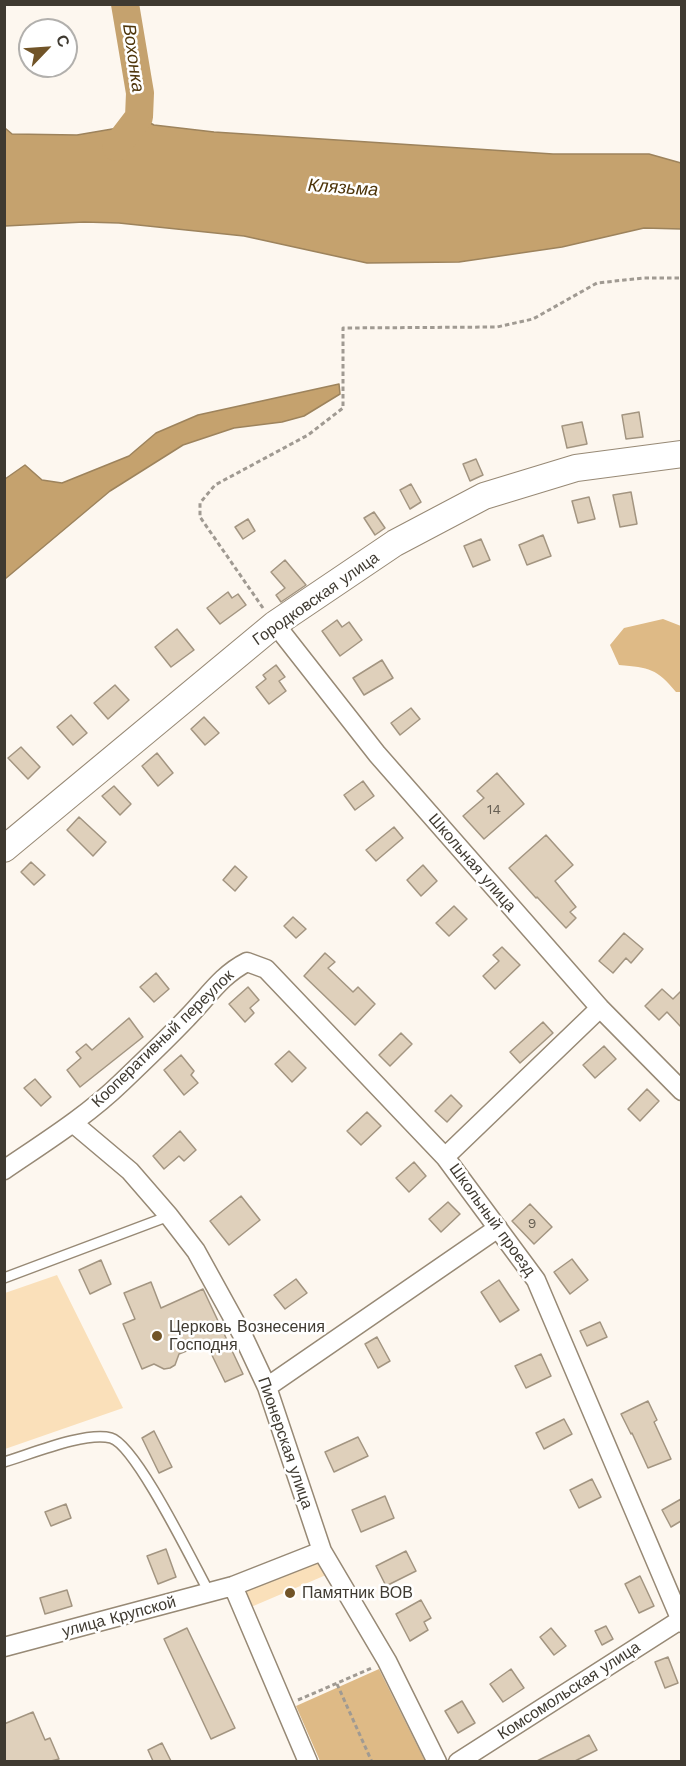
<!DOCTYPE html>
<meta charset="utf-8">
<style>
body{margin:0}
#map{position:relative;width:686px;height:1766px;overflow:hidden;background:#fdf7ef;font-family:"Work Sans",sans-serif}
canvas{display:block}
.frame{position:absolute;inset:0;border:6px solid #3f3a31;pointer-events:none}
.north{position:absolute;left:18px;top:18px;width:60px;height:60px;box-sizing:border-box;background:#fff;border:2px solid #b2b0ad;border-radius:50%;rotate:65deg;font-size:16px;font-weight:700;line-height:24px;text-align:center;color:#3f3a31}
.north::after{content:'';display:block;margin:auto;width:21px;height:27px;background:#715428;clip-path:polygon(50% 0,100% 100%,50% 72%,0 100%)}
</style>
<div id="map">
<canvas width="686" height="1766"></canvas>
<div class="frame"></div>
<div class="north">С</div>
</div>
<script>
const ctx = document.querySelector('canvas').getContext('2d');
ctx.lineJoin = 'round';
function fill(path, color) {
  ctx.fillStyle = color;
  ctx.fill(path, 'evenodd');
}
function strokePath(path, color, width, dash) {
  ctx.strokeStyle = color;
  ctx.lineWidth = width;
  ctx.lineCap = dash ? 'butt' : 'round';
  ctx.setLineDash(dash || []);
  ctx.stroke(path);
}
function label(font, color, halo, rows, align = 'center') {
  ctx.font = font + ' "Work Sans",sans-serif';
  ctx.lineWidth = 5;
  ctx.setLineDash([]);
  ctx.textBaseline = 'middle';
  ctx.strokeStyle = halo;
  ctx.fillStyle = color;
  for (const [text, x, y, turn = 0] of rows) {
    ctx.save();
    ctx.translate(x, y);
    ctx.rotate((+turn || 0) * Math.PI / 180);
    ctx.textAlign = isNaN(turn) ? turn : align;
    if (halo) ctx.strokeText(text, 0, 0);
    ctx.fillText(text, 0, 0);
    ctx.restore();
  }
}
fill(new Path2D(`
 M 57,1275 L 123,1408 L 5,1449 L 5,1293 Z
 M 320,1560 L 326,1575 L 251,1607 L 245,1591 Z`), '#fae0ba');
fill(new Path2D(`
 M 663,619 L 681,626 L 681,692 L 676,692 C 656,668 650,668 619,665 L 610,645 L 624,628 Z
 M 379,1669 L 425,1761 L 320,1761 L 296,1706 Z`), '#deba86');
const water = new Path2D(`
 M 139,117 L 154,125 L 214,132 L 553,154 L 649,154 L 681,163 L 681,229 L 644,228 L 562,247 L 459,262 L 367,263 L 244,236 L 119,223 L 84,222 L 5,226 L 5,128 L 12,134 L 77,135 L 118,128 Z
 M 339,384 L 340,394 L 304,416 L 282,422 L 234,428 L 183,445 L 110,491 L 5,579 L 5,479 L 25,465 L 42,480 L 62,483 L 129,456 L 156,433 L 198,415 Z`);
fill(water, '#c5a26e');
strokePath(water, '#9d835c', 1.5);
strokePath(new Path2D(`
 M 116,147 L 139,117 L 140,93 L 125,4`), '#c5a26e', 28);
const building = new Path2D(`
 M 639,412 L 643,437 L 626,439 L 622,415 Z
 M 582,422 L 587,444 L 567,448 L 562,426 Z
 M 476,459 L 483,475 L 470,481 L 463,464 Z
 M 411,484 L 421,502 L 410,509 L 400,490 Z
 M 631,492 L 637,524 L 620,527 L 613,495 Z
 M 589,497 L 595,519 L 578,523 L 572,501 Z
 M 374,512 L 385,528 L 375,535 L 364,518 Z
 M 248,519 L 255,531 L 243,539 L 235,527 Z
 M 543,535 L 551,556 L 527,565 L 519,545 Z
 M 481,539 L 490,560 L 473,567 L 464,546 Z
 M 285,560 L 306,585 L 281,602 L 276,595 L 285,588 L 271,572 Z
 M 228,592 L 232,598 L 238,594 L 246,605 L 220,624 L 207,608 Z
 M 337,620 L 342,627 L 349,622 L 362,640 L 340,656 L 322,631 Z
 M 177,629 L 194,650 L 171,667 L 155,647 Z
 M 382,660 L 393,678 L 364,695 L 353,678 Z
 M 276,665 L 285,677 L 279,681 L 286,691 L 269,704 L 256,687 L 266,679 L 263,675 Z
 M 115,685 L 129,700 L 108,719 L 94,703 Z
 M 411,708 L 420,719 L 400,735 L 391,723 Z
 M 71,715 L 87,733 L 73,745 L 57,727 Z
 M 204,717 L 219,733 L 205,745 L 191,729 Z
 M 21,747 L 40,767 L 28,779 L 8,758 Z
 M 157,753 L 173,773 L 158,786 L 142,766 Z
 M 497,773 L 524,804 L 484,839 L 463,816 L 484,798 L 477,791 Z
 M 363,781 L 374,796 L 355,810 L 344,795 Z
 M 114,786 L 131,804 L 120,815 L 102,796 Z
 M 79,817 L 106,842 L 93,856 L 67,830 Z
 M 394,827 L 403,838 L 376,861 L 366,850 Z
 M 546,835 L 573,865 L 555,881 L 576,907 L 570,912 L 576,918 L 566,928 L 537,897 L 536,898 L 509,868 Z
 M 31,862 L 45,875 L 34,885 L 21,872 Z
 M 423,865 L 437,881 L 421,896 L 407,880 Z
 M 235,866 L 247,877 L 235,891 L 223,880 Z
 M 454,906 L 467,919 L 449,936 L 436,923 Z
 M 293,917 L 306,929 L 296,938 L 284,926 Z
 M 624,933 L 643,949 L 631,963 L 626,958 L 613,973 L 599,961 Z
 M 502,947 L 520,965 L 495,989 L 483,976 L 499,961 L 493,955 Z
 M 325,953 L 335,962 L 328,968 L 353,992 L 358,987 L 375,1004 L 355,1025 L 304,976 Z
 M 156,973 L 169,989 L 154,1002 L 140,987 Z
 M 248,987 L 259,1000 L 250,1008 L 254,1013 L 245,1022 L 229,1004 Z
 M 662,989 L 673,999 L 681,991 L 681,1027 L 667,1012 L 659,1020 L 645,1006 Z
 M 129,1018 L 143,1037 L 80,1087 L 67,1070 L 81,1058 L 76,1052 L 86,1044 L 92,1050 Z
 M 543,1022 L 553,1033 L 520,1063 L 510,1052 Z
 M 401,1033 L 412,1044 L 390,1066 L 379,1055 Z
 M 604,1046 L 616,1059 L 595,1078 L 583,1065 Z
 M 289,1051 L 306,1068 L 292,1082 L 275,1064 Z
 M 181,1055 L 194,1071 L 191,1075 L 198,1083 L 184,1095 L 164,1070 Z
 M 35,1079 L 51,1097 L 41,1106 L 24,1088 Z
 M 647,1089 L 659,1101 L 640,1121 L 628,1109 Z
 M 451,1095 L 462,1106 L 447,1122 L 435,1111 Z
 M 367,1112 L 381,1126 L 361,1145 L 347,1131 Z
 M 180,1131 L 196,1150 L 184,1161 L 179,1156 L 164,1169 L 153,1156 Z
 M 414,1162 L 426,1176 L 409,1192 L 396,1178 Z
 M 241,1196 L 260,1220 L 229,1245 L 210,1221 Z
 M 448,1202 L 460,1214 L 441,1232 L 429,1219 Z
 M 530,1204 L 552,1227 L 534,1244 L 512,1221 Z
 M 572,1259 L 588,1280 L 570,1294 L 554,1272 Z
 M 101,1260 L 111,1284 L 90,1294 L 79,1270 Z
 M 296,1279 L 307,1293 L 285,1309 L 274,1295 Z
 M 499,1280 L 519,1310 L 500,1322 L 481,1292 Z
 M 151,1282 L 161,1308 L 203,1289 L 243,1374 L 225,1382 L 206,1343 L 179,1354 L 175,1365 L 170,1368 L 164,1369 L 154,1364 L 142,1369 L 123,1324 L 135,1319 L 124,1293 Z
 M 600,1322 L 607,1337 L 587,1346 L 580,1331 Z
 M 377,1337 L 390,1361 L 378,1368 L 365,1344 Z
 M 541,1354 L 551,1376 L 526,1388 L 515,1366 Z
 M 648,1401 L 657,1420 L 654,1422 L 671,1459 L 648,1468 L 632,1433 L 631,1434 L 621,1414 Z
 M 564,1419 L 572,1434 L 544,1449 L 536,1433 Z
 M 154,1431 L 172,1467 L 159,1473 L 142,1438 Z
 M 358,1437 L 368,1456 L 334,1472 L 325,1452 Z
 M 592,1479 L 601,1497 L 579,1508 L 570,1490 Z
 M 385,1496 L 394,1518 L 361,1532 L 352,1510 Z
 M 681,1499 L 681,1521 L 671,1527 L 662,1510 Z
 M 66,1504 L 71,1518 L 51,1526 L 45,1512 Z
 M 166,1549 L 176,1577 L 158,1584 L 147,1556 Z
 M 406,1551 L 416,1571 L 386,1586 L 376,1566 Z
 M 640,1576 L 654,1606 L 639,1613 L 625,1584 Z
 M 67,1590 L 72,1606 L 45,1614 L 40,1598 Z
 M 421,1600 L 431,1618 L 424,1622 L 428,1630 L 410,1641 L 396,1614 Z
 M 606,1626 L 613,1639 L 602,1645 L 595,1631 Z
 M 187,1628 L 235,1728 L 211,1739 L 164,1639 Z
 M 551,1628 L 566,1646 L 554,1655 L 540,1637 Z
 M 668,1657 L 678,1683 L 665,1688 L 655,1662 Z
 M 511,1669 L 524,1688 L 503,1702 L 490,1684 Z
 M 462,1701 L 475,1723 L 458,1733 L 445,1711 Z
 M 33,1712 L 45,1740 L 50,1738 L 59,1759 L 51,1761 L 4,1761 L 4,1724 Z
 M 589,1735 L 597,1750 L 575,1761 L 537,1761 Z
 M 162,1743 L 171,1761 L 153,1761 L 148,1750 Z`);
fill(building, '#dfd0bb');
strokePath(building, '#a39581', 1.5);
const lane = new Path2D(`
 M 4,1278 L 169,1216
 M 4,1462 C 31,1454 86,1431 111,1438 C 136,1445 194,1565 209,1592`);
const street = new Path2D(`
 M 275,624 L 377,754 L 600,1008 L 682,1091
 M 73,1123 L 130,1171 L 169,1216 L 196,1251 L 244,1338 L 267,1387 L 322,1551 L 387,1661 L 437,1762
 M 445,1157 L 600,1008
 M 4,1170 C 45,1142 87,1116 122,1082 C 144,1061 166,1040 187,1018 C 207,998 221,975 247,962 L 266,969 L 445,1157 L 536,1280 L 682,1623
 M 267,1387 L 498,1228
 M 233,1586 L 308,1762
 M 4,1647 L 233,1586 L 322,1551
 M 458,1762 L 680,1620`);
const secondary = new Path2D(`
 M 4,849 L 275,624 L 395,543 L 484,496 L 576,468 L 682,454`);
strokePath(lane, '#978975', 12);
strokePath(street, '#978975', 21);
strokePath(secondary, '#978975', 28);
strokePath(new Path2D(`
 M 263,608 L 200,517 L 200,503 L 215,485 L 308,435 L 343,408 L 343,328 L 497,327 L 533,319 L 597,283 L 643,278 L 682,278
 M 337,1684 L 372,1762
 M 298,1700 L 372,1668`), '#a09a92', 3, [4.5, 3]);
strokePath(lane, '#fff', 9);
strokePath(street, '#fff', 18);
strokePath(secondary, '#fff', 26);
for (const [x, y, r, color] of [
 [157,1336,6,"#715428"],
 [290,1593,6,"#715428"]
]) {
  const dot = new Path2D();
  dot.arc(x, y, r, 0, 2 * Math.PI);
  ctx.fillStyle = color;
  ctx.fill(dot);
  strokePath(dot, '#fff', 2);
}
label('14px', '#676054', null, [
 ["14",494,810],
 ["9",532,1224]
]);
label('16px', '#3f3a31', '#fff', [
 ["Городковская улица",316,599,-35],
 ["Школьная улица",472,863,49],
 ["Кооперативный переулок",163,1039,-44],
 ["Школьный проезд",492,1220,54],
 ["Пионерская улица",285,1443,71],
 ["улица Крупской",119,1617,-15],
 ["Комсомольская улица",569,1691,-33]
]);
label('16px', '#3f3a31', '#fff', [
 ["Церковь Вознесения",169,1327],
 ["Господня",169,1345],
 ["Памятник ВОВ",302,1593]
], 'left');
label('italic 18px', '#4e350a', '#fff', [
 ["Вохонка",133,58,82],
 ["Клязьма",343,188,4]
]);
</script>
